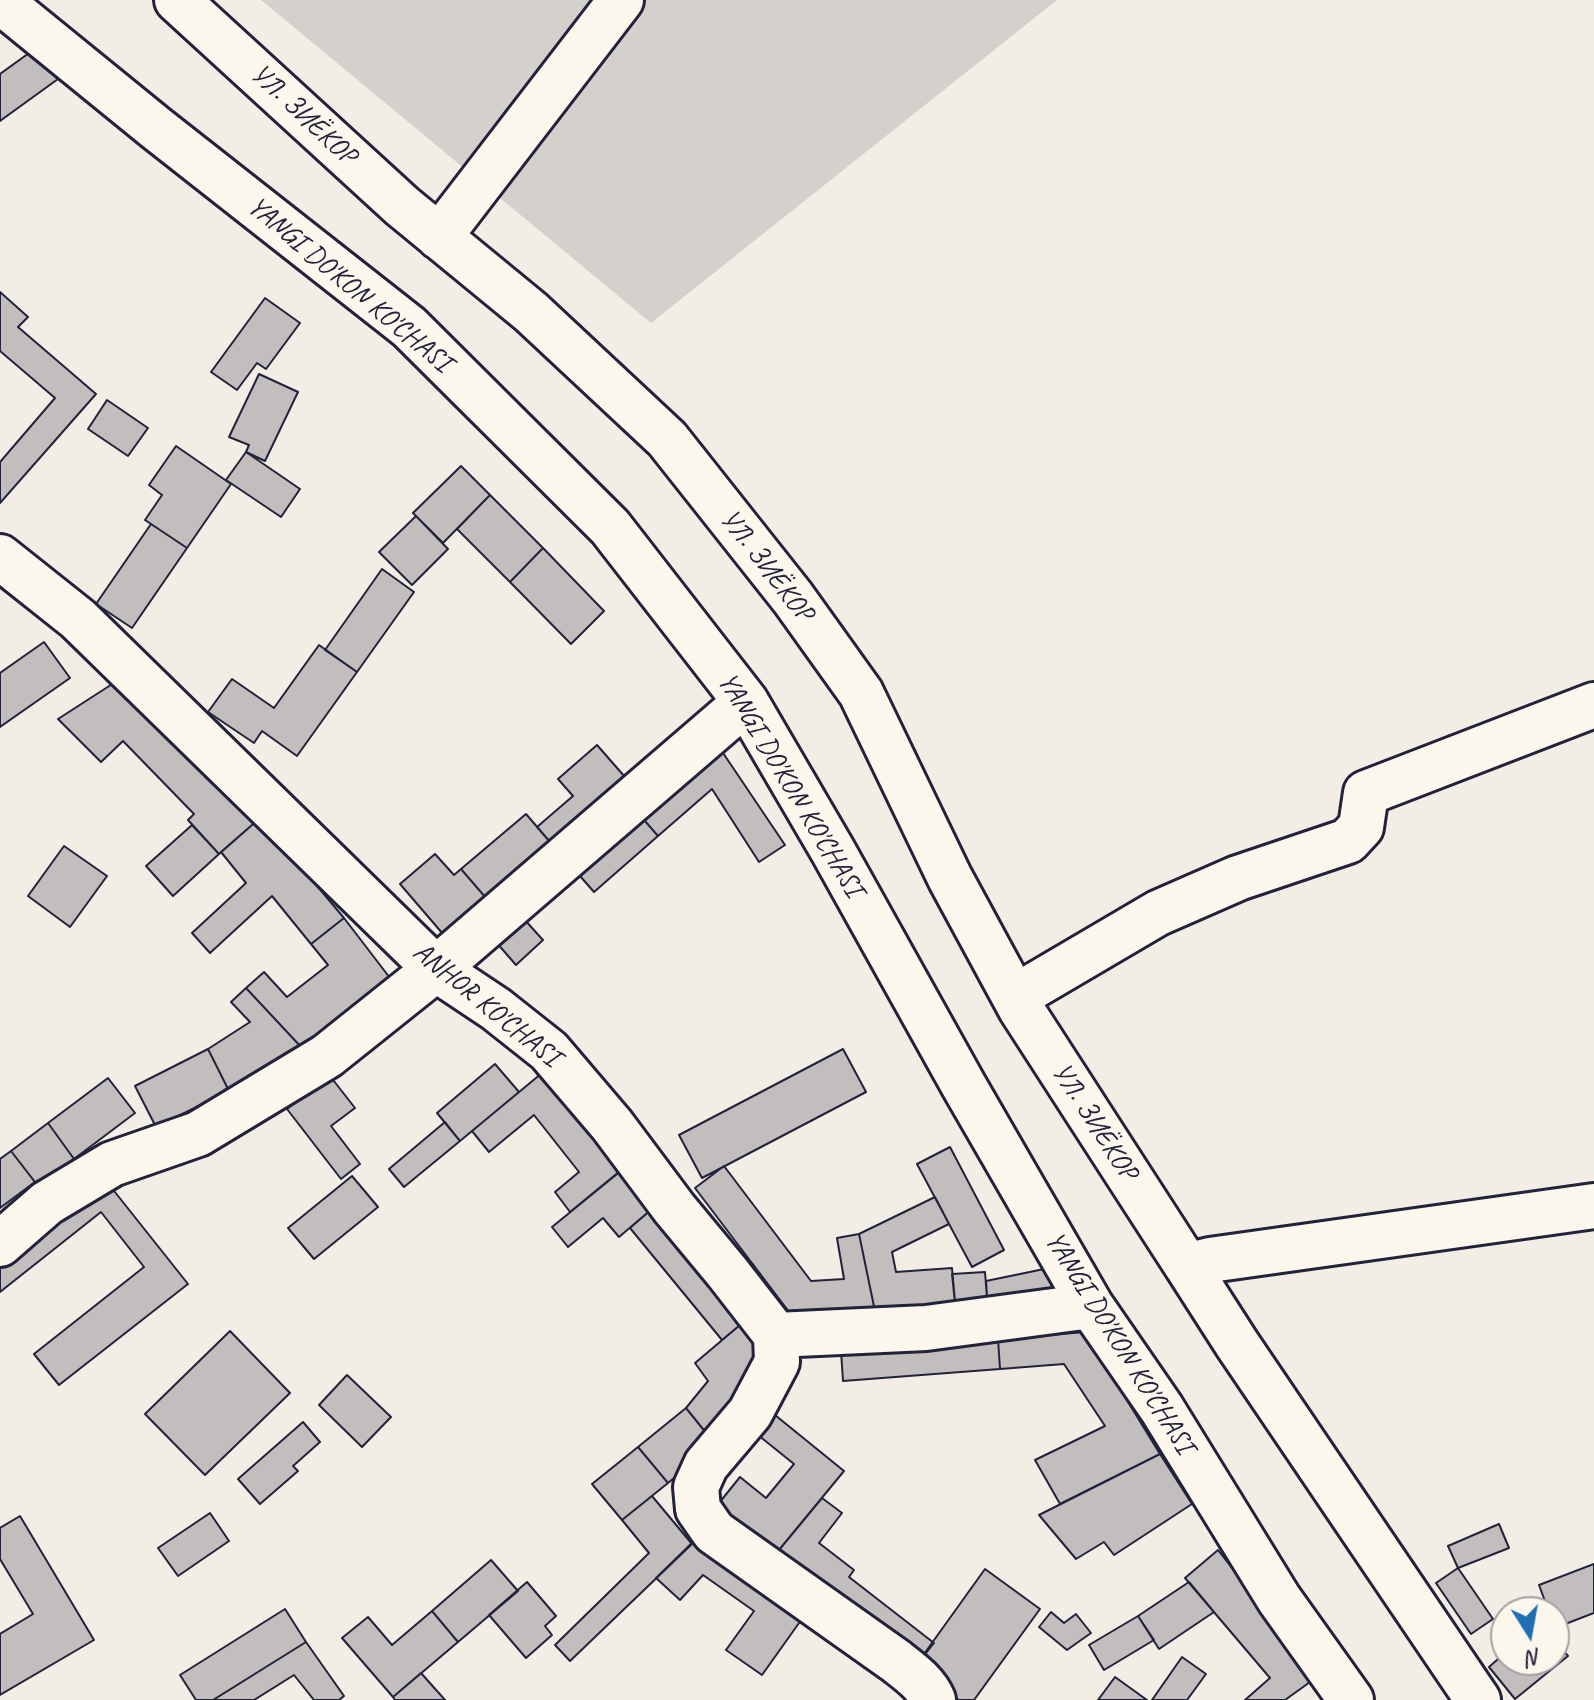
<!DOCTYPE html>
<meta charset="utf-8">
<style>
body{margin:0}
#map{position:relative;width:1594px;height:1700px;overflow:hidden;background:#f2eee5;font-family:Caveat,sans-serif}
canvas{display:block}
.north{position:absolute;left:1490px;top:1596px;width:80px;height:80px;box-sizing:border-box;background:#fbf7ec;border:2px solid #a4a2a5;border-radius:50%;rotate:169deg;font-size:22px;font-weight:700;line-height:32px;text-align:center;color:#22223b}
.north::after{content:'';display:block;margin:auto;width:28px;height:36px;background:#1f6fb2;clip-path:polygon(50% 0,100% 100%,50% 72%,0 100%)}
</style>
<div id="map">
<canvas width="1594" height="1700"></canvas>
<div class="north">N</div>
</div>
<script>
const ctx = document.querySelector('canvas').getContext('2d');
ctx.lineJoin = 'round';
function fill(path, color) {
  ctx.fillStyle = color;
  ctx.fill(path, 'evenodd');
}
function strokePath(path, color, width, dash) {
  ctx.strokeStyle = color;
  ctx.lineWidth = width;
  ctx.lineCap = dash ? 'butt' : 'round';
  ctx.setLineDash(dash || []);
  ctx.stroke(path);
}
function label(font, color, halo, rows, align = 'center') {
  ctx.font = font + ' Caveat,sans-serif';
  ctx.lineWidth = 6;
  ctx.setLineDash([]);
  ctx.textBaseline = 'middle';
  ctx.strokeStyle = halo;
  ctx.fillStyle = color;
  for (const [text, x, y, turn = 0] of rows) {
    ctx.save();
    ctx.translate(x, y);
    ctx.rotate((+turn || 0) * Math.PI / 180);
    ctx.textAlign = isNaN(turn) ? turn : align;
    if (halo) ctx.strokeText(text, 0, 0);
    ctx.fillText(text, 0, 0);
    ctx.restore();
  }
}
fill(new Path2D(`
 M 261,0 L 1057,0 L 651,323 Z`), '#d4d1cc');
const building = new Path2D(`
 M 36,48 L 58,79 L 0,121 L 0,74 Z
 M 0,292 L 28,317 L 18,327 L 96,394 L 0,503 L 0,462 L 55,398 L 0,351 Z
 M 265,298 L 300,323 L 266,369 L 257,363 L 237,390 L 211,372 Z
 M 259,374 L 298,392 L 265,461 L 246,452 L 249,445 L 229,437 Z
 M 107,400 L 148,428 L 128,456 L 88,429 Z
 M 176,446 L 231,484 L 187,548 L 145,520 L 162,495 L 149,485 Z
 M 246,452 L 300,489 L 281,517 L 226,480 Z
 M 461,466 L 490,495 L 443,543 L 413,513 Z
 M 490,495 L 543,548 L 510,582 L 457,529 Z
 M 416,516 L 448,549 L 412,585 L 379,552 Z
 M 151,524 L 187,548 L 132,628 L 96,604 Z
 M 543,548 L 604,611 L 571,644 L 510,582 Z
 M 382,569 L 414,592 L 357,672 L 325,650 Z
 M 44,642 L 70,678 L 0,727 L 0,673 Z
 M 319,645 L 357,672 L 297,756 L 262,731 L 254,743 L 208,712 L 232,679 L 274,708 Z
 M 120,679 L 260,818 L 219,854 L 188,820 L 194,814 L 123,741 L 101,762 L 58,719 Z
 M 717,744 L 785,845 L 759,862 L 712,789 L 658,836 L 638,813 Z
 M 597,745 L 632,785 L 557,850 L 537,827 L 573,796 L 558,779 Z
 M 638,813 L 658,836 L 594,892 L 573,868 Z
 M 526,814 L 557,850 L 492,905 L 461,869 Z
 M 260,818 L 344,918 L 311,944 L 272,896 L 210,953 L 192,933 L 246,883 L 221,852 Z
 M 192,825 L 219,854 L 173,896 L 146,866 Z
 M 64,846 L 107,876 L 70,927 L 28,896 Z
 M 435,854 L 454,875 L 461,869 L 492,905 L 449,941 L 400,884 Z
 M 344,918 L 390,978 L 302,1048 L 246,988 L 264,972 L 287,997 L 328,965 L 311,944 Z
 M 523,918 L 543,940 L 516,965 L 496,942 Z
 M 246,988 L 302,1048 L 229,1091 L 208,1049 L 250,1022 L 231,1002 Z
 M 208,1049 L 229,1091 L 156,1127 L 135,1086 Z
 M 843,1049 L 866,1092 L 702,1178 L 679,1135 Z
 M 495,1064 L 519,1092 L 460,1141 L 437,1113 Z
 M 542,1073 L 620,1171 L 570,1212 L 555,1192 L 579,1172 L 534,1115 L 489,1152 L 472,1131 Z
 M 330,1076 L 355,1108 L 331,1126 L 360,1164 L 341,1179 L 287,1109 Z
 M 108,1078 L 135,1113 L 74,1159 L 48,1123 Z
 M 445,1122 L 460,1141 L 404,1187 L 389,1169 Z
 M 48,1123 L 74,1159 L 38,1186 L 11,1151 Z
 M 950,1147 L 1004,1250 L 972,1267 L 917,1164 Z
 M 11,1151 L 35,1182 L 0,1208 L 0,1159 Z
 M 724,1166 L 811,1281 L 844,1279 L 837,1238 L 859,1234 L 877,1321 L 799,1325 L 695,1188 Z
 M 622,1170 L 653,1208 L 619,1237 L 603,1218 L 568,1247 L 552,1227 Z
 M 352,1176 L 378,1207 L 314,1259 L 288,1228 Z
 M 103,1177 L 188,1284 L 59,1385 L 34,1354 L 144,1267 L 101,1212 L 0,1292 L 0,1258 Z
 M 935,1197 L 949,1224 L 892,1252 L 896,1272 L 952,1268 L 956,1313 L 877,1321 L 859,1234 Z
 M 653,1208 L 746,1320 L 722,1340 L 630,1228 Z
 M 1049,1268 L 1054,1298 L 988,1311 L 986,1281 Z
 M 985,1272 L 988,1311 L 956,1313 L 952,1274 Z
 M 746,1320 L 768,1368 L 715,1444 L 686,1408 L 708,1381 L 695,1363 Z
 M 230,1331 L 290,1393 L 205,1475 L 145,1414 Z
 M 1085,1332 L 1160,1454 L 1060,1504 L 1035,1460 L 1105,1426 L 1064,1364 L 1000,1369 L 998,1339 Z
 M 998,1339 L 1000,1369 L 843,1381 L 841,1351 Z
 M 347,1375 L 391,1417 L 362,1447 L 319,1405 Z
 M 686,1408 L 715,1444 L 668,1483 L 638,1447 Z
 M 775,1415 L 844,1471 L 774,1556 L 715,1508 L 740,1477 L 766,1498 L 794,1464 L 758,1435 Z
 M 303,1422 L 320,1442 L 293,1466 L 298,1471 L 260,1504 L 238,1479 Z
 M 638,1447 L 668,1483 L 622,1520 L 592,1484 Z
 M 1160,1454 L 1192,1504 L 1114,1555 L 1104,1542 L 1076,1559 L 1039,1515 Z
 M 652,1496 L 692,1544 L 570,1661 L 555,1645 L 649,1553 L 622,1520 Z
 M 822,1498 L 842,1513 L 819,1543 L 854,1570 L 849,1577 L 934,1643 L 914,1668 L 774,1556 Z
 M 210,1513 L 229,1541 L 178,1576 L 158,1548 Z
 M 20,1516 L 94,1640 L 0,1695 L 0,1634 L 33,1614 L 0,1559 L 0,1528 Z
 M 1499,1524 L 1509,1548 L 1458,1568 L 1448,1546 Z
 M 697,1538 L 804,1616 L 762,1675 L 726,1650 L 754,1611 L 703,1575 L 680,1600 L 656,1578 Z
 M 1218,1550 L 1317,1677 L 1285,1700 L 1245,1700 L 1270,1678 L 1185,1578 Z
 M 491,1560 L 518,1591 L 458,1642 L 432,1611 Z
 M 1594,1564 L 1594,1613 L 1555,1628 L 1554,1612 L 1549,1612 L 1539,1585 Z
 M 1458,1568 L 1493,1619 L 1471,1634 L 1436,1583 Z
 M 985,1569 L 1040,1609 L 974,1700 L 959,1700 L 914,1668 Z
 M 527,1582 L 556,1616 L 545,1626 L 552,1635 L 526,1658 L 489,1615 Z
 M 1189,1582 L 1214,1612 L 1159,1649 L 1138,1616 Z
 M 285,1609 L 306,1642 L 213,1700 L 196,1700 L 180,1675 Z
 M 432,1611 L 458,1642 L 393,1697 L 342,1638 L 368,1617 L 392,1645 Z
 M 1051,1612 L 1064,1623 L 1076,1614 L 1091,1633 L 1067,1650 L 1039,1627 Z
 M 1138,1616 L 1154,1640 L 1104,1670 L 1089,1645 Z
 M 1554,1640 L 1568,1656 L 1515,1699 L 1489,1667 L 1506,1652 L 1506,1660 L 1554,1660 Z
 M 306,1642 L 344,1696 L 339,1700 L 314,1700 L 294,1675 L 254,1700 L 213,1700 Z
 M 1182,1657 L 1206,1674 L 1187,1700 L 1152,1700 Z
 M 421,1673 L 445,1700 L 395,1700 L 393,1697 Z
 M 1115,1677 L 1147,1700 L 1098,1700 Z`);
fill(building, '#c2bebe');
strokePath(building, '#22223b', 2);
const minor = new Path2D(`
 M 177,0 L 402,206 L 531,312 L 667,439 L 793,598 L 861,693 L 950,878 L 1021,1009 L 1187,1266
 M 0,1 L 156,128 L 409,327 L 610,527 L 746,702 L 833,851 L 964,1086 L 1091,1306 L 1162,1409 L 1279,1599 L 1351,1700
 M 439,237 L 621,0
 M 0,557 L 78,619 L 436,969 L 496,1009 L 549,1051 L 612,1125 L 674,1208 L 727,1272 L 776,1335 L 926,1328 L 1091,1306
 M 1015,997 L 1158,913 L 1238,878 L 1348,841 L 1361,827 L 1366,793 L 1594,705
 M 0,1244 L 47,1203 L 112,1164 L 198,1134 L 327,1056 L 436,969 L 746,702
 M 776,1335 L 777,1362 L 750,1413 L 706,1465 L 696,1487 L 698,1509 L 714,1532 L 896,1661 C 910,1672 926,1683 933,1700
 M 1478,1700 L 1237,1344 L 1187,1266 L 1210,1260 L 1594,1206`);
strokePath(minor, '#22223b', 50);
strokePath(minor, '#fbf7ec', 44);
label('28px', '#22223b', '#fbf7ec', [
 ["УЛ. ЗИЁКОР",303,115,43],
 ["YANGI DO'KON KO'CHASI",349,285,40],
 ["УЛ. ЗИЁКОР",766,566,52],
 ["YANGI DO'KON KO'CHASI",790,785,59],
 ["ANHOR KO'CHASI",486,1005,39],
 ["УЛ. ЗИЁКОР",1094,1122,57],
 ["YANGI DO'KON KO'CHASI",1119,1343,58]
]);
</script>
